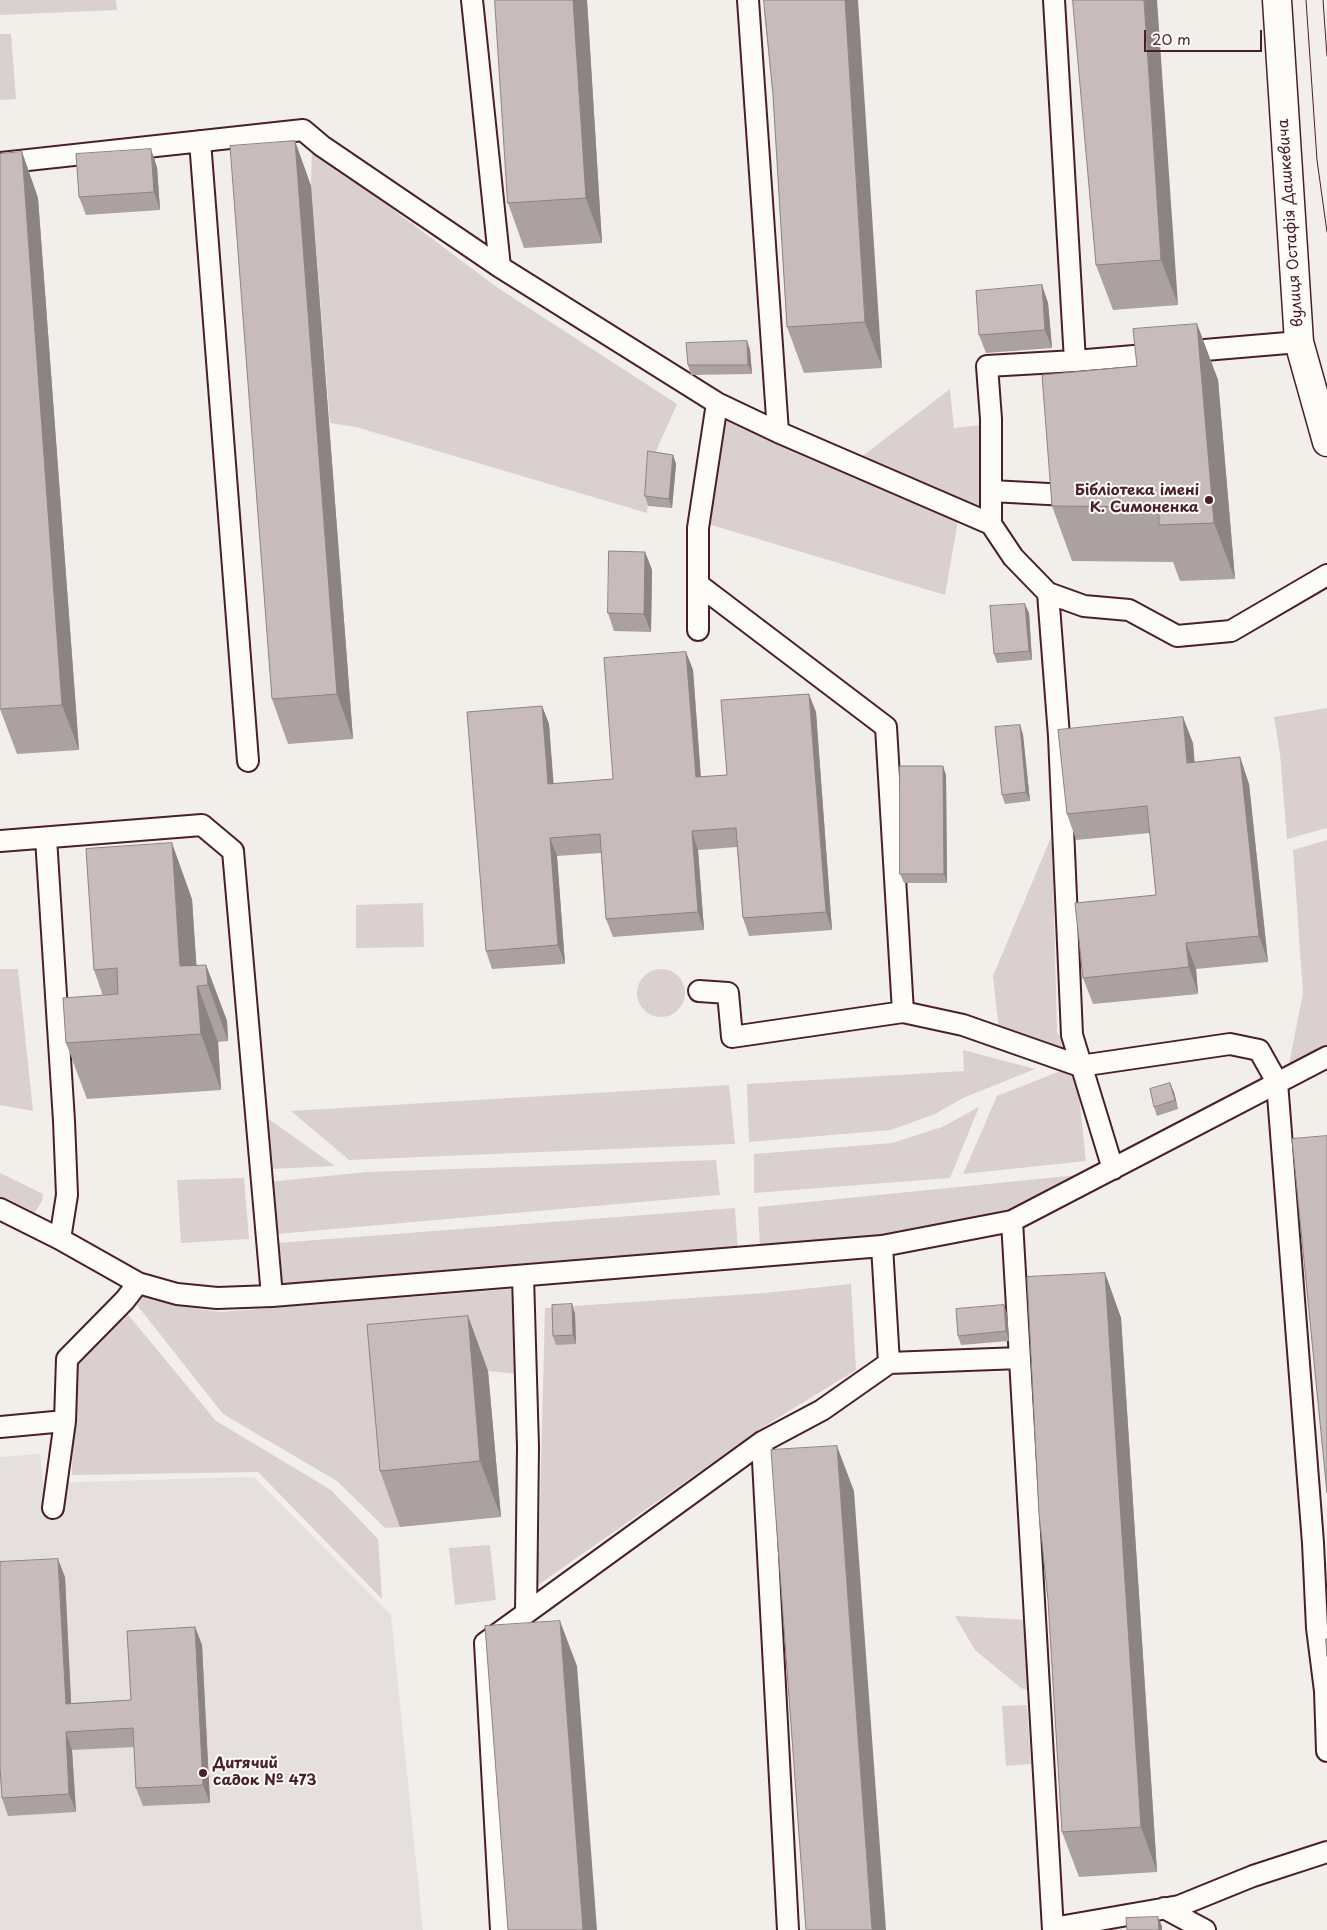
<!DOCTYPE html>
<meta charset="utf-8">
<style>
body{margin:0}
#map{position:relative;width:1327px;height:1930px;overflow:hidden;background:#f2efeb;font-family:"Playpen Sans",sans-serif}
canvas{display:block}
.scale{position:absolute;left:1144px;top:30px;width:118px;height:22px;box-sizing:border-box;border:2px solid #4a1f2b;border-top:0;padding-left:6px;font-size:15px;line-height:18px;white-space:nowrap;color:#4a1f2b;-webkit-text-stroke:4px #fdfcf7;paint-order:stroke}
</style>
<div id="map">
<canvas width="1327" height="1930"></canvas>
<div class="scale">20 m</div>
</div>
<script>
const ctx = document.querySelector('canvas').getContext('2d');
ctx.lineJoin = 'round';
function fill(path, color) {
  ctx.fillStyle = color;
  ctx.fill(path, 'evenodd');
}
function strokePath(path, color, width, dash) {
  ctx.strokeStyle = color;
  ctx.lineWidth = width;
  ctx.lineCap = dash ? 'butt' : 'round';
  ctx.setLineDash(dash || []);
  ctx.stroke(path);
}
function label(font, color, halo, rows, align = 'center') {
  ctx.font = font + ' "Playpen Sans",sans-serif';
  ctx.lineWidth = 4;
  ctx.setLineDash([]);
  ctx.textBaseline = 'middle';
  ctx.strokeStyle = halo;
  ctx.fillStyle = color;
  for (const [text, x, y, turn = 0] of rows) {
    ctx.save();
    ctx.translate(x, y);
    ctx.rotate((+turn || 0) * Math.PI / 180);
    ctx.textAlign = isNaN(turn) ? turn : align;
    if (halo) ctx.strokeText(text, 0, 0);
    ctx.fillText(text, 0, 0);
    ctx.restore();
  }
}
fill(new Path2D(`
 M 40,1454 L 43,1483 L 254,1477 L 391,1615 L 423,1930 L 0,1930 L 0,1457 Z`), '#e5dfdd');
fill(new Path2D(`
 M 0,0 L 116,0 L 117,10 L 0,15 Z
 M 0,34 L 11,34 L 16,99 L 0,100 Z
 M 312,149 L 498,288 L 677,404 L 652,460 L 647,513 L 356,427 L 330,423 L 311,186 Z
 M 950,389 L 954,428 L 980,425 L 984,514 L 860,458 Z
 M 726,417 L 958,520 L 945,595 L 708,524 Z
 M 1327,708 L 1327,828 L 1287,839 L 1280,754 L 1274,717 Z
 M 1052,835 L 1057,1032 L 1071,1056 L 999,1031 L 993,976 Z
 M 1327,840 L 1327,1045 L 1289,1064 L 1303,993 L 1293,850 Z
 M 423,903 L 424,947 L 356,948 L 356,905 Z
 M 0,969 L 18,969 L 33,1111 L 0,1105 Z
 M637 993a24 24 0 1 1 48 0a24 24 0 1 1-48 0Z
 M 963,1050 L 1035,1069 L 963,1098 L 935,1114 L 891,1130 L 749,1142 L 747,1084 L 964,1071 Z
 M 1063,1070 L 1077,1076 L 1086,1161 L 963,1174 L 997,1096 Z
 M 729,1085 L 735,1144 L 349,1160 L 291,1111 Z
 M 979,1107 L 950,1178 L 754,1193 L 754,1154 L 892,1143 L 942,1127 Z
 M 260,1113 L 335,1166 L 269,1169 Z
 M 716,1160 L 720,1195 L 277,1234 L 268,1182 L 367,1172 Z
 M 0,1173 L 43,1194 L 42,1201 L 31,1218 L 0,1202 Z
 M 1078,1175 L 1007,1215 L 882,1240 L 760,1250 L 758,1207 Z
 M 244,1178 L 249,1239 L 181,1243 L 177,1180 Z
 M 735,1208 L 738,1252 L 278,1290 L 277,1243 Z
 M 851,1284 L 856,1370 L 768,1424 L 538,1585 L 545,1308 L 765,1293 Z
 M 513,1289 L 518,1374 L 488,1371 L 400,1527 L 385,1528 L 337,1481 L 223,1414 L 137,1305 L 142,1295 L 174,1305 L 220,1312 Z
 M 125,1311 L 216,1421 L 331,1490 L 378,1539 L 382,1599 L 258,1472 L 72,1475 L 74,1363 Z
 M 490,1545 L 496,1600 L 455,1605 L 449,1548 Z
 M 955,1616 L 1027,1620 L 1033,1692 L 1021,1688 L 975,1650 Z
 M 1027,1705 L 1031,1764 L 1006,1766 L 1002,1706 Z`), '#d9d0cf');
const lane = new Path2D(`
 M 472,0 L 500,267
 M 748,0 L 778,432
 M 1054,0 L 1075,361
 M 200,141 L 248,761
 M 0,163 L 303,130 L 322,146 L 500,267 L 717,403 L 778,432 L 991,524 L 1013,557 L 1048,593 L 1084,606 L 1129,610 L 1177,636 L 1231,631 L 1327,575
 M 991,491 L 1067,495
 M 991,524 L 991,419 L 987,366 L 1075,361 L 1299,342
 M 699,585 L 886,727 L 903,1012
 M 1048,593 L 1059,736 L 1072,1035 L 1113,1169
 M 698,630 L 698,528 L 717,403
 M 46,838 L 64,1121 L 67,1195 L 60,1239
 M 0,841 L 202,825 L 233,851 L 272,1296
 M 699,991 L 728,993 L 732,1037 L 903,1012 L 963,1025 L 1080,1066 L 1230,1044 L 1259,1050 L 1277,1082 L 1313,1543 L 1317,1628 L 1325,1691 L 1327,1751
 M 0,1209 L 60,1239 L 138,1283 L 177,1294 L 217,1298 L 272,1296 L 882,1246 L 1012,1221 L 1327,1057
 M 1012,1221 L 1053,1930
 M 882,1246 L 889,1363
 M 523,1276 L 528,1447 L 526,1613
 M 0,1427 L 65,1421
 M 762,1442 L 788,1930
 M 53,1508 L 65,1421 L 67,1359 L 125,1300 L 138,1283
 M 1164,1908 L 1205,1930
 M 1053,1928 L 1179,1906 L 1253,1876 L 1327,1852
 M 501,1930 L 485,1643 L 762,1442 L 822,1410 L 889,1363 L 1020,1358`);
const secondary = new Path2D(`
 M 1277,0 L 1299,342 L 1327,442`);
strokePath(lane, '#4a1f2b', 24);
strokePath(secondary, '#4a1f2b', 31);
strokePath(lane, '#fdfcf7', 20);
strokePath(secondary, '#fdfcf7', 28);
strokePath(new Path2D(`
 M 1306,0 L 1317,160 L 1327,232
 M 1323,0 L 1327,56`), '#4a1f2b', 1);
fill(new Path2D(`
 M 495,0 L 587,0 L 602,243 L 524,248 L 508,203 Z
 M 1073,0 L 1178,305 L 1113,310 L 1096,265 Z
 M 764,9 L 882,368 L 804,373 L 787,327 L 773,95 Z
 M 295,141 L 311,186 L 353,739 L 288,744 L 272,699 Z
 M 22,152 L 38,198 L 79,750 L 17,754 L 0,709 Z
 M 157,167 L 160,210 L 86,215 L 79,197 Z
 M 1042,285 L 1048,303 L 1052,348 L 986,353 L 979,335 Z
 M 1197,324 L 1218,380 L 1235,579 L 1180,581 L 1173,562 L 1072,561 L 1052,506 L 1137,366 Z
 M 747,341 L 750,350 L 752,374 L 691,375 L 688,365 Z
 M 673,455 L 676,464 L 672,508 L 648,506 L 645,496 Z
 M 645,552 L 652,570 L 651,632 L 614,631 L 608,613 Z
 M 1029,613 L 1032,660 L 997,663 L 994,654 Z
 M 686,652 L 693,670 L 701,777 L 727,775 L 816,712 L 832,930 L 749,936 L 743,918 L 737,847 L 698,850 L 704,930 L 613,937 L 606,919 L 601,853 L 557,856 L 565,964 L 492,969 L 486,951 L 542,706 L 549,724 L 553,784 L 613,779 Z
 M 1020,725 L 1023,735 L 1030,801 L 1005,804 L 1002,795 Z
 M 1193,743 L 1194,762 L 1240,757 L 1249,784 L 1268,962 L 1196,969 L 1198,994 L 1093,1004 L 1083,978 L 1156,895 L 1150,833 L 1076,840 L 1067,814 Z
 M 946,775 L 947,883 L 904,883 L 900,874 Z
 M 192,899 L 196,965 L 206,965 L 227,1021 L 228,1041 L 218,1042 L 221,1090 L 87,1099 L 66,1043 L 103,996 L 94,970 Z
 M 1174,1092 L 1178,1109 L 1157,1116 L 1154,1107 Z
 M 1105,1273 L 1121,1318 L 1157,1872 L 1079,1877 L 1062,1832 Z
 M 572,1304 L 575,1314 L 576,1344 L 556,1345 L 553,1336 Z
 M 1004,1305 L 1007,1314 L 1009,1341 L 961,1345 L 958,1336 Z
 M 468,1316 L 488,1371 L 501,1517 L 400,1527 L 380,1471 Z
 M 65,1577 L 71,1703 L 131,1700 L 195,1627 L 202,1645 L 210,1803 L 143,1806 L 136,1788 L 134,1747 L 72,1750 L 76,1812 L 8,1816 L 2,1798 Z`), '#aca1a1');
fill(new Path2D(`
 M 573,0 L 587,0 L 602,243 L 586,198 Z
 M 845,0 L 858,0 L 882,368 L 865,322 Z
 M 1144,0 L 1157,0 L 1178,305 L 1161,260 Z
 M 295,141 L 311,186 L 353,739 L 337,694 Z
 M 151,149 L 157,167 L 160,210 L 154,192 Z
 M 22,152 L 38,198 L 79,750 L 62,705 Z
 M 1042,285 L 1048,303 L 1052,348 L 1045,330 Z
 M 1197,324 L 1218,380 L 1235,579 L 1214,523 Z
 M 747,341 L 750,350 L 752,374 L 748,365 Z
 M 673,455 L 676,464 L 672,508 L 669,499 Z
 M 645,552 L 652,570 L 651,632 L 644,614 Z
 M 1025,604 L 1029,613 L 1032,660 L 1029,651 Z
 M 686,652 L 693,670 L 702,795 L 696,777 Z
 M 809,694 L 816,712 L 832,930 L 826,912 Z
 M 542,706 L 549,724 L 555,802 L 548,784 Z
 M 1183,717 L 1193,743 L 1197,789 L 1187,763 Z
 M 1020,725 L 1023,735 L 1030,801 L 1026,792 Z
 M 1240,757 L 1249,784 L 1268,962 L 1259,936 Z
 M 943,766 L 946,775 L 947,883 L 944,874 Z
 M 692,831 L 698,850 L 704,930 L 698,912 Z
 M 550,838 L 557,856 L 565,964 L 558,945 Z
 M 172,843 L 192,899 L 198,987 L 218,1042 L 221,1090 L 201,1034 L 180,966 Z
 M 1186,943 L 1196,969 L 1198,994 L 1189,967 Z
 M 206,965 L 227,1021 L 228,1041 L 208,985 Z
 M 1170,1083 L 1174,1092 L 1178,1109 L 1175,1100 Z
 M 1105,1273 L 1121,1318 L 1157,1872 L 1141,1827 Z
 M 572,1304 L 575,1314 L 576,1344 L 573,1335 Z
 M 1004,1305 L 1007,1314 L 1009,1341 L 1006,1331 Z
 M 468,1316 L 488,1371 L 501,1517 L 480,1461 Z
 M 837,1446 L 854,1491 L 886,1930 L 872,1930 Z
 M 58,1559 L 65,1577 L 72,1722 L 66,1704 Z
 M 560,1621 L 577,1666 L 597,1930 L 583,1930 Z
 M 195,1627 L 202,1645 L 210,1803 L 203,1785 Z
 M 66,1732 L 72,1750 L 76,1812 L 69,1794 Z
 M 1158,1917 L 1162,1926 L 1162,1930 L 1159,1930 Z`), '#8c8383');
const building = new Path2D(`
 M 495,0 L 573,0 L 586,198 L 508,203 Z
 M 764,0 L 845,0 L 865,322 L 787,327 L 773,95 Z
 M 1073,0 L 1144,0 L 1161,260 L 1096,265 L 1077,51 Z
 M 295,141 L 337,694 L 272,699 L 230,146 Z
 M 151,149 L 154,192 L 79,197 L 76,154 Z
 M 22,152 L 62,705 L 0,709 L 0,154 Z
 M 1042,285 L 1045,330 L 979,335 L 976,291 Z
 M 1197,324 L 1214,523 L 1159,525 L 1159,507 L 1052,506 L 1042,375 L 1137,366 L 1133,329 Z
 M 747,341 L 748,365 L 688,365 L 686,343 Z
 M 648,451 L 673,455 L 669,499 L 645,496 Z
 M 609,551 L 645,552 L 644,614 L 608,613 Z
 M 1025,604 L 1029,651 L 994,654 L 990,606 Z
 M 686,652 L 696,777 L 727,775 L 721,700 L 809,694 L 826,912 L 743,918 L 736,828 L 692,831 L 698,912 L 606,919 L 600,834 L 550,838 L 558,945 L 486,951 L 467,712 L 542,706 L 548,784 L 613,779 L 604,658 Z
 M 1183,717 L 1187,763 L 1240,757 L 1259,936 L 1186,943 L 1189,967 L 1083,978 L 1075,903 L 1156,895 L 1147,806 L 1067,814 L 1058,730 Z
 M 1020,725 L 1026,792 L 1002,795 L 995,727 Z
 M 900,766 L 943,766 L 944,874 L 900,874 Z
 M 172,843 L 180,966 L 206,965 L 208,985 L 197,986 L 201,1034 L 66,1043 L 63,998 L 118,994 L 117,968 L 94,970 L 86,849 Z
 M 1170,1083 L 1175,1100 L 1154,1107 L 1150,1089 Z
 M 1327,1136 L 1327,1493 L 1292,1139 Z
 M 1105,1273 L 1141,1827 L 1062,1832 L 1048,1600 L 1039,1514 L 1027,1277 Z
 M 572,1304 L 573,1335 L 553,1336 L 552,1305 Z
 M 1004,1305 L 1006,1331 L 958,1336 L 956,1309 Z
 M 468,1316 L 480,1461 L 380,1471 L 367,1325 Z
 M 837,1446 L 872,1930 L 806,1930 L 771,1450 Z
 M 58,1559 L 66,1704 L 131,1700 L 127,1631 L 195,1627 L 203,1785 L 136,1788 L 133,1728 L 66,1732 L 69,1794 L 2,1798 L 0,1767 L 0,1562 Z
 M 560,1621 L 583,1930 L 508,1930 L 485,1626 Z
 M 1326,1639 L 1327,1639 L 1327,1656 Z
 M 1158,1917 L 1159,1930 L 1127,1930 L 1126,1918 Z`);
fill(building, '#c8bbbb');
strokePath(building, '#8c8383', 1);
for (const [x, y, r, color] of [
 [1209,500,5,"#4a1f2b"],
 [203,1773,5,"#4a1f2b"]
]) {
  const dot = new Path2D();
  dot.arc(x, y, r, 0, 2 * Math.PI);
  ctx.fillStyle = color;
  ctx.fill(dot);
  strokePath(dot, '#fdfcf7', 2);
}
label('15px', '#4a1f2b', '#fdfcf7', [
 ["вулиця Остафія Дашкевича",1291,223,-94]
]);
label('bold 15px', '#4a1f2b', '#fdfcf7', [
 ["Бібліотека імені",1199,491],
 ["К. Симоненка",1199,508],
 ["Дитячий",213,1764,"left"],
 ["садок № 473",213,1781,"left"]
], 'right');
</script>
